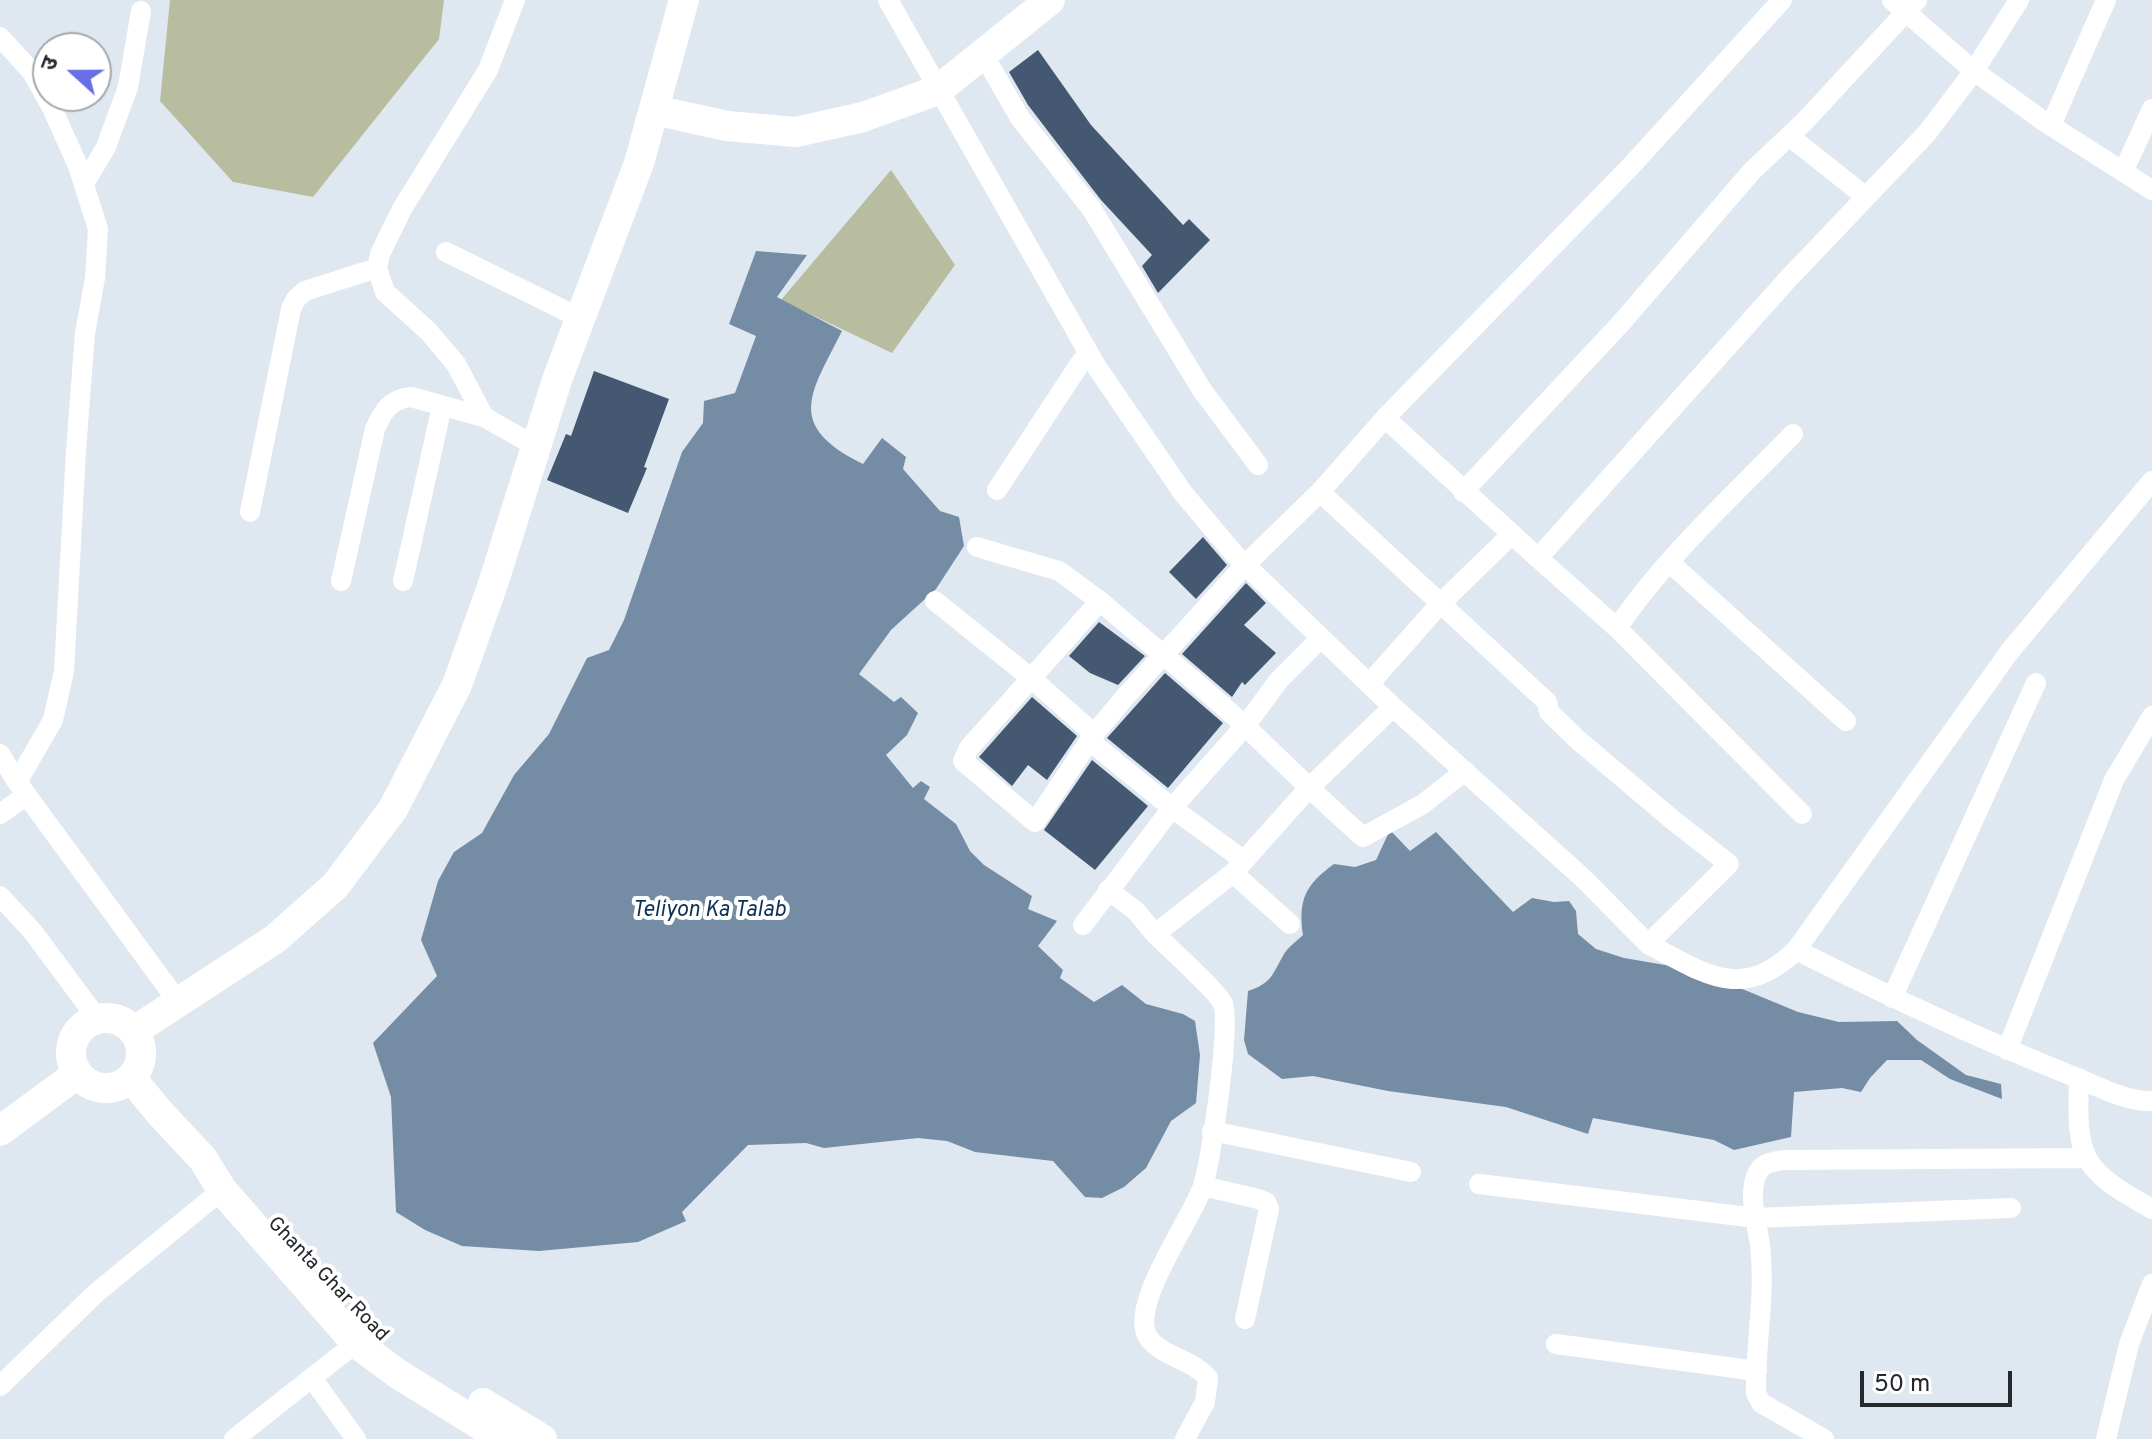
<!DOCTYPE html>
<meta charset="utf-8">
<style>
body{margin:0}
#map{position:relative;width:2152px;height:1439px;overflow:hidden;background:#dfe7f0;font-family:Overpass,"Noto Sans Devanagari",sans-serif}
canvas{display:block}
.north{position:absolute;left:32px;top:32px;width:80px;height:80px;box-sizing:border-box;background:#fff;border:2px solid #a8a9ab;border-radius:50%;rotate:291deg;font-size:22px;font-weight:700;line-height:32px;text-align:center;color:#26292c}
.north::after{content:'';display:block;margin:auto;width:28px;height:36px;background:#676ee7;clip-path:polygon(50% 0,100% 100%,50% 72%,0 100%)}
.scale{position:absolute;left:1860px;top:1371px;width:152px;height:36px;box-sizing:border-box;border:4px solid #26292c;border-top:0;padding-left:10px;font-size:24px;line-height:28px;white-space:nowrap;color:#26292c;-webkit-text-stroke:6px #fff;paint-order:stroke}
</style>
<div id="map">
<canvas width="2152" height="1439"></canvas>
<div class="north">उ</div>
<div class="scale">50 m</div>
</div>
<script>
const ctx = document.querySelector('canvas').getContext('2d');
ctx.lineJoin = 'round';
function fill(path, color) {
  ctx.fillStyle = color;
  ctx.fill(path, 'evenodd');
}
function strokePath(path, color, width, dash) {
  ctx.strokeStyle = color;
  ctx.lineWidth = width;
  ctx.lineCap = dash ? 'butt' : 'round';
  ctx.setLineDash(dash || []);
  ctx.stroke(path);
}
function label(font, color, halo, rows, align = 'center') {
  ctx.font = font + ' Overpass,sans-serif';
  ctx.lineWidth = 8;
  ctx.setLineDash([]);
  ctx.textBaseline = 'middle';
  ctx.strokeStyle = halo;
  ctx.fillStyle = color;
  for (const [text, x, y, turn = 0] of rows) {
    ctx.save();
    ctx.translate(x, y);
    ctx.rotate((+turn || 0) * Math.PI / 180);
    ctx.textAlign = isNaN(turn) ? turn : align;
    if (halo) ctx.strokeText(text, 0, 0);
    ctx.fillText(text, 0, 0);
    ctx.restore();
  }
}
fill(new Path2D(`
 M 170,0 L 444,0 L 439,39 L 313,197 L 233,182 L 160,101 Z
 M 891,170 L 955,265 L 892,353 L 781,300 Z`), '#b8bda0');
fill(new Path2D(`
 M 756,251 L 807,255 L 777,297 L 842,331 C 811,393 784,425 863,464 L 882,438 L 906,457 L 903,469 L 940,511 L 959,517 L 964,546 L 936,589 L 891,630 L 859,674 L 894,702 L 901,697 L 918,713 L 907,735 L 886,755 L 913,788 L 921,781 L 930,787 L 924,799 L 956,824 L 970,851 L 984,865 L 1032,896 L 1028,909 L 1057,921 L 1038,946 L 1063,970 L 1060,978 L 1094,1002 L 1122,985 L 1146,1004 L 1183,1014 L 1195,1021 L 1200,1055 L 1196,1103 L 1171,1121 L 1146,1168 L 1124,1187 L 1102,1198 L 1085,1197 L 1053,1161 L 975,1152 L 947,1141 L 918,1138 L 824,1148 L 806,1143 L 748,1145 L 682,1212 L 686,1221 L 638,1242 L 539,1251 L 462,1246 L 425,1230 L 396,1212 L 391,1097 L 373,1043 L 437,976 L 421,940 L 438,881 L 454,852 L 482,833 L 514,775 L 549,734 L 587,658 L 609,650 L 624,620 L 682,452 L 703,423 L 704,401 L 735,393 L 756,336 L 729,324 Z
 M 1390,830 L 1410,851 L 1436,832 L 1513,912 L 1532,898 L 1554,902 L 1569,901 L 1576,911 L 1578,934 L 1596,949 L 1624,958 L 1671,966 L 1723,981 L 1798,1012 L 1839,1022 L 1897,1021 L 1917,1040 L 1966,1075 L 2001,1084 L 2002,1099 L 1950,1079 L 1921,1060 L 1887,1060 L 1870,1078 L 1861,1092 L 1842,1088 L 1794,1092 L 1791,1137 L 1734,1150 L 1714,1140 L 1593,1118 L 1588,1134 L 1506,1107 L 1388,1091 L 1313,1076 L 1282,1079 L 1248,1054 L 1244,1040 L 1248,991 C 1272,983 1272,975 1284,954 C 1288,947 1297,941 1303,935 C 1298,900 1305,885 1334,864 L 1355,867 L 1376,860 Z`), '#758ca5');
fill(new Path2D(`
 M 1038,50 L 1091,125 L 1183,225 L 1189,219 L 1210,240 L 1158,293 L 1142,266 L 1152,255 L 1101,200 L 1067,156 L 1028,105 L 1009,72 Z
 M 594,371 L 669,399 L 644,467 L 647,468 L 628,513 L 547,480 L 566,434 L 571,436 Z
 M 1203,537 L 1227,565 L 1196,599 L 1169,572 Z
 M 1246,583 L 1266,603 L 1244,625 L 1276,653 L 1245,685 L 1242,682 L 1232,697 L 1182,654 Z
 M 1099,622 L 1145,656 L 1118,685 L 1090,673 L 1069,656 Z
 M 1165,673 L 1223,723 L 1168,788 L 1107,738 Z
 M 1032,697 L 1077,736 L 1047,780 L 1028,765 L 1012,786 L 979,757 Z
 M 1092,760 L 1148,806 L 1095,870 L 1044,830 Z`), '#445971');
strokePath(new Path2D(`
 M 515,0 L 488,70 L 402,209 L 380,254 L 377,268 L 385,292 L 428,331 L 456,364 L 484,417 L 537,447
 M 888,0 L 1096,366 L 1183,493 L 1235,555 L 1393,707
 M 2019,0 L 1974,71 L 2042,120 L 2152,190
 M 0,37 L 32,72 L 52,108 L 78,166 L 98,229 L 95,278 L 85,333 L 76,451 L 64,671 L 53,720 L 17,782 L 179,1003
 M 983,54 L 1020,118 L 1091,208 L 1202,390 L 1258,465
 M 2051,125 L 2106,0
 M 1789,136 L 1866,197
 M 2123,172 L 2152,109
 M 84,184 L 106,147 L 128,87 L 141,11
 M 446,252 L 582,319
 M 1385,418 L 1538,558 L 1788,279 L 1927,133 L 1974,71 L 1892,0
 M 997,490 L 1079,365 L 1089,353
 M 1463,492 L 1622,322 L 1752,171 L 1805,121 L 1917,0
 M 250,512 L 291,309 L 296,299 L 305,291 L 377,268
 M 977,547 L 1059,571 L 1100,601
 M 1538,558 L 1617,628 C 1666,556 1733,496 1793,434
 M 1669,562 L 1846,721
 M 341,581 L 375,429 C 383,411 390,399 411,397 L 484,417
 M 403,581 L 442,406
 M 935,601 L 1031,678 L 1094,734
 M 1617,628 L 1802,814
 M 1369,684 L 1440,604 L 1511,535
 M 1091,742 L 1172,808 L 1242,859
 M 0,754 L 17,782
 M 1465,771 L 1423,804 L 1363,837 C 1323,802 1285,764 1246,727 C 1199,683 1148,643 1100,601 L 969,748 L 963,761 L 1035,822 L 1094,734 L 1125,697 L 1246,564 L 1320,492 L 1385,418 L 1631,166 L 1782,0
 M 0,814 L 27,795
 M 1233,873 L 1290,924
 M 1108,890 L 1136,911 L 1155,934
 M 0,896 L 33,932 L 97,1018
 M 1083,925 L 1172,808 L 1245,726 L 1279,680 L 1321,638
 M 1648,944 C 1704,973 1742,1003 1796,950 L 2010,651 L 2152,481
 M 1796,950 C 1886,995 1977,1038 2070,1075 C 2095,1085 2125,1102 2152,1101
 M 1892,998 L 2036,683
 M 2007,1050 L 2114,780 L 2152,716
 M 2079,1078 C 2076,1160 2081,1169 2152,1209
 M 1212,1131 L 1411,1172
 M 1479,1184 L 1756,1218 L 2011,1208
 M 1203,1186 L 1258,1199 L 1266,1202 L 1269,1209 L 1245,1319
 M 1556,1344 L 1757,1371
 M 312,1378 L 356,1439
 M 0,1386 L 96,1293 L 222,1190
 M 234,1439 L 356,1343
 M 1185,1439 L 1205,1402 L 1208,1378 C 1192,1359 1160,1356 1148,1337 C 1128,1306 1192,1219 1203,1186 C 1211,1162 1231,1024 1223,1004 C 1219,993 1167,946 1155,934 L 1233,873 L 1308,789 L 1393,707 L 1585,880 L 1648,944 L 1729,864 L 1674,821 L 1578,740 L 1549,712 L 1547,702 L 1320,492
 M 1824,1439 L 1761,1403 L 1756,1393 C 1755,1343 1766,1295 1760,1245 C 1757,1224 1747,1192 1758,1172 C 1763,1162 1774,1162 1784,1160 L 2087,1158
 M 2106,1439 L 2129,1344 L 2152,1284`), '#fff', 20);
strokePath(new Path2D(`
 M 654,110 L 727,126 L 796,132 L 863,117 L 938,90 L 1050,0
 M71 1053a35 35 0 1 1 70 0a35 35 0 1 1-70 0Z
 M 134,1031 L 275,939 L 335,886 L 393,809 L 457,685 L 493,584 L 557,380 L 639,163 L 684,0
 M 131,1078 L 160,1113 L 203,1159 L 222,1190 L 356,1343 L 398,1374 L 503,1439
 M 0,1131 L 77,1074
 M 483,1403 L 542,1439`), '#fff', 30);
label('20px', '#26292c', '#fff', [
 ["Ghanta Ghar Road",327,1280,46]
]);
label('italic 22px', '#0d3256', '#fff', [
 ["Teliyon Ka Talab",709,912]
]);
</script>
